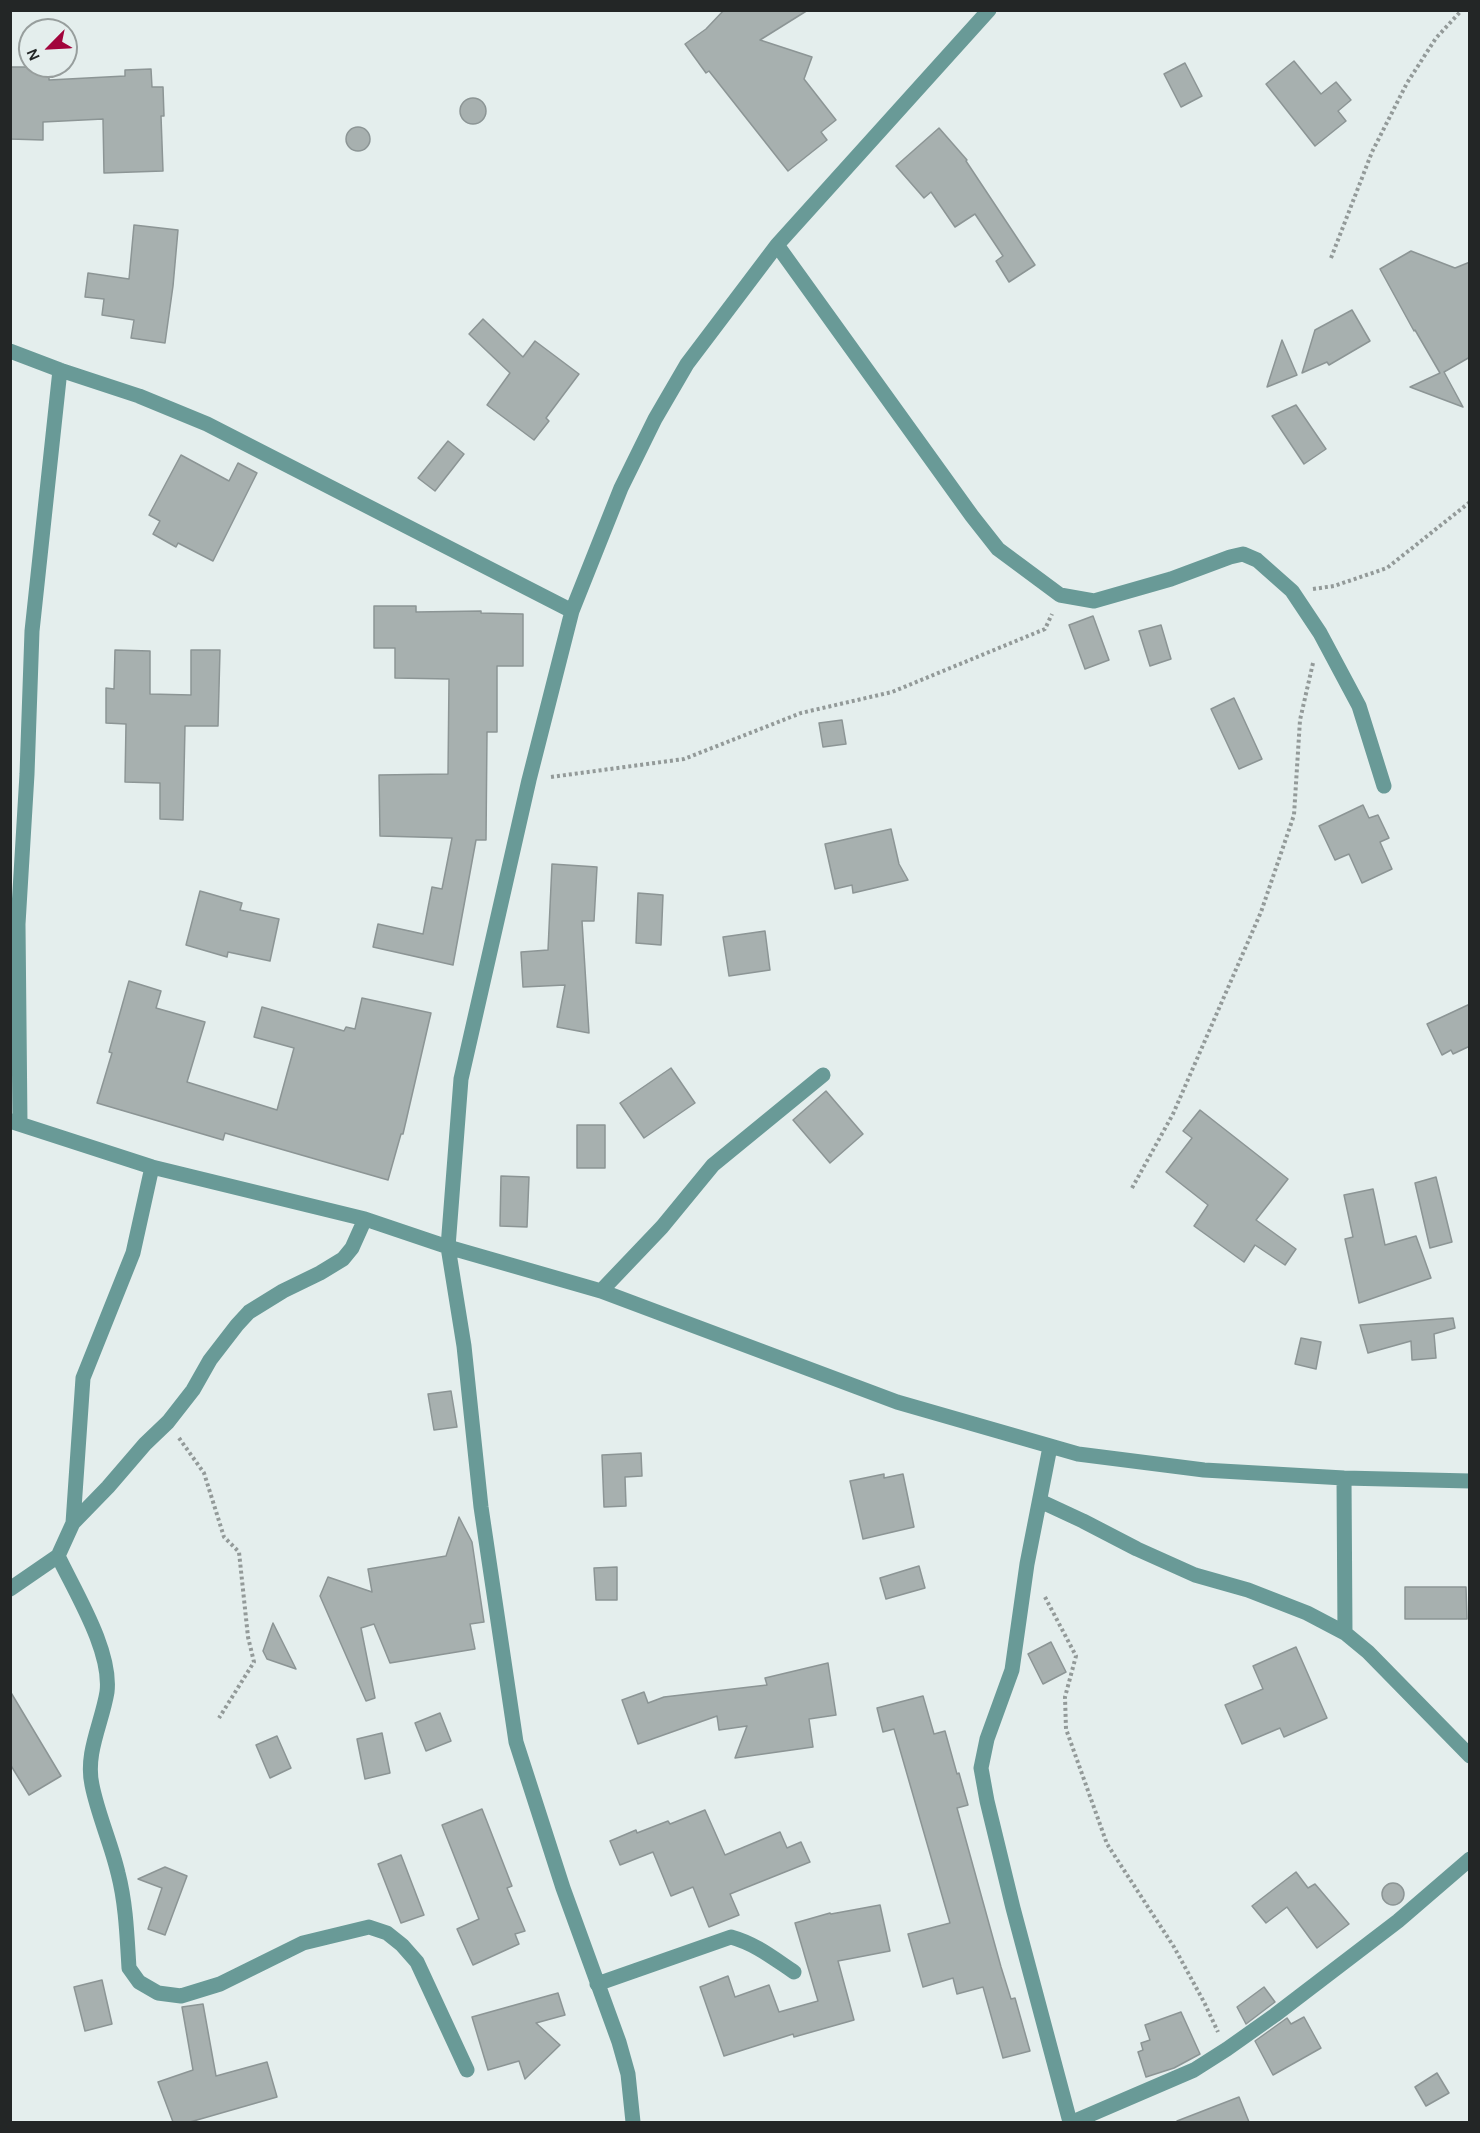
<!DOCTYPE html>
<style>
body{margin:0}
#map{position:relative;width:1480px;height:2133px;overflow:hidden;background:#e4eeed;font-family:Karla,sans-serif}
canvas{display:block}
.frame{position:absolute;inset:0;border:12px solid #232626;pointer-events:none}
.north{position:absolute;left:18px;top:18px;width:60px;height:60px;box-sizing:border-box;background:#e4eeed;border:2px solid #979e9d;border-radius:50%;rotate:246deg;font-size:16px;font-weight:700;line-height:24px;text-align:center;color:#232626}
.north::after{content:'';display:block;margin:auto;width:21px;height:27px;background:#a2043c;clip-path:polygon(50% 0,100% 100%,50% 72%,0 100%)}
</style>
<div id="map">
<canvas width="1480" height="2133"></canvas>
<div class="frame"></div>
<div class="north">N</div>
</div>
<script>
const ctx = document.querySelector('canvas').getContext('2d');
ctx.lineJoin = 'round';
function fill(path, color) {
  ctx.fillStyle = color;
  ctx.fill(path, 'evenodd');
}
function strokePath(path, color, width, dash) {
  ctx.strokeStyle = color;
  ctx.lineWidth = width;
  ctx.lineCap = dash ? 'butt' : 'round';
  ctx.setLineDash(dash || []);
  ctx.stroke(path);
}
const building = new Path2D(`
 M 724,10 L 808,10 L 760,40 L 812,57 L 804,79 L 836,120 L 821,132 L 827,140 L 788,171 L 709,71 L 706,73 L 685,44 L 706,29 Z
 M 1294,61 L 1321,94 L 1336,82 L 1351,100 L 1338,111 L 1346,121 L 1315,146 L 1266,84 Z
 M 1185,63 L 1202,96 L 1181,107 L 1164,74 Z
 M 10,67 L 49,67 L 49,80 L 125,76 L 125,70 L 151,69 L 152,87 L 163,87 L 164,116 L 161,116 L 163,171 L 104,173 L 103,119 L 43,122 L 43,140 L 10,139 Z
 M460 111a13 13 0 1 1 26 0a13 13 0 1 1-26 0Z
 M346 139a12 12 0 1 1 24 0a12 12 0 1 1-24 0Z
 M 939,128 L 967,160 L 966,161 L 1035,265 L 1009,282 L 996,261 L 1003,256 L 975,214 L 955,227 L 931,192 L 924,198 L 896,166 Z
 M 134,225 L 178,230 L 173,286 L 165,343 L 131,338 L 134,320 L 102,315 L 104,299 L 85,297 L 88,273 L 129,279 Z
 M 1411,251 L 1455,268 L 1470,262 L 1470,357 L 1444,372 L 1463,407 L 1410,387 L 1440,373 L 1415,330 L 1414,331 L 1380,269 Z
 M 1352,310 L 1370,341 L 1329,365 L 1327,362 L 1302,373 L 1315,330 Z
 M 483,319 L 523,357 L 535,341 L 579,374 L 546,418 L 549,421 L 534,440 L 487,405 L 510,373 L 469,334 Z
 M 1282,340 L 1297,375 L 1267,387 Z
 M 1296,405 L 1326,449 L 1304,464 L 1272,416 Z
 M 448,441 L 464,454 L 435,491 L 418,478 Z
 M 181,455 L 229,481 L 238,463 L 257,473 L 213,561 L 178,543 L 176,547 L 153,534 L 160,521 L 149,515 Z
 M 374,606 L 416,606 L 416,612 L 481,611 L 481,613 L 523,614 L 523,666 L 497,666 L 497,732 L 487,732 L 486,840 L 476,840 L 453,965 L 373,947 L 378,924 L 423,934 L 432,887 L 442,889 L 452,838 L 380,836 L 379,775 L 448,774 L 449,679 L 395,678 L 395,648 L 374,648 Z
 M 1093,616 L 1109,660 L 1085,669 L 1069,625 Z
 M 1161,625 L 1171,659 L 1150,666 L 1139,631 Z
 M 115,650 L 150,651 L 150,694 L 191,695 L 191,650 L 220,650 L 218,726 L 185,726 L 183,820 L 160,819 L 160,783 L 125,782 L 126,724 L 106,723 L 106,688 L 114,689 Z
 M 1234,698 L 1262,759 L 1239,769 L 1211,709 Z
 M 842,720 L 846,744 L 823,747 L 819,723 Z
 M 1363,805 L 1369,818 L 1378,815 L 1389,838 L 1380,842 L 1392,869 L 1362,883 L 1349,854 L 1335,860 L 1319,826 Z
 M 891,829 L 899,864 L 908,880 L 853,893 L 852,885 L 835,889 L 825,844 Z
 M 552,864 L 597,867 L 594,921 L 582,921 L 589,1033 L 557,1027 L 565,985 L 523,987 L 521,952 L 548,950 Z
 M 200,891 L 242,903 L 240,910 L 279,919 L 270,961 L 228,952 L 227,957 L 186,945 Z
 M 638,893 L 663,895 L 661,945 L 636,943 Z
 M 765,931 L 770,970 L 729,976 L 723,937 Z
 M 129,981 L 161,991 L 156,1008 L 205,1022 L 187,1082 L 277,1110 L 294,1048 L 254,1037 L 262,1007 L 344,1031 L 346,1027 L 355,1029 L 362,998 L 431,1013 L 403,1134 L 401,1134 L 388,1180 L 225,1133 L 223,1140 L 97,1103 L 112,1053 L 109,1052 Z
 M 1470,1004 L 1470,1046 L 1453,1054 L 1451,1050 L 1442,1055 L 1427,1024 Z
 M 671,1068 L 695,1103 L 644,1138 L 620,1103 Z
 M 826,1091 L 863,1134 L 830,1163 L 793,1120 Z
 M 1200,1110 L 1288,1179 L 1256,1220 L 1296,1249 L 1285,1265 L 1255,1245 L 1244,1262 L 1194,1226 L 1208,1205 L 1166,1172 L 1192,1138 L 1183,1131 Z
 M 577,1125 L 605,1125 L 605,1168 L 577,1168 Z
 M 501,1176 L 529,1177 L 527,1227 L 500,1226 Z
 M 1436,1177 L 1452,1242 L 1430,1248 L 1415,1183 Z
 M 1373,1189 L 1385,1245 L 1416,1236 L 1431,1278 L 1359,1303 L 1345,1239 L 1353,1237 L 1344,1195 Z
 M 1453,1318 L 1455,1328 L 1434,1334 L 1436,1358 L 1412,1360 L 1411,1341 L 1368,1353 L 1360,1325 Z
 M 1301,1338 L 1321,1342 L 1316,1369 L 1295,1364 Z
 M 451,1391 L 457,1427 L 434,1430 L 428,1394 Z
 M 641,1453 L 642,1476 L 625,1477 L 626,1506 L 604,1507 L 602,1455 Z
 M 884,1474 L 884,1478 L 903,1474 L 914,1527 L 863,1539 L 850,1481 Z
 M 459,1517 L 472,1542 L 484,1622 L 470,1624 L 475,1649 L 390,1663 L 374,1624 L 361,1628 L 375,1698 L 366,1701 L 320,1596 L 328,1577 L 372,1592 L 368,1569 L 446,1556 Z
 M 919,1566 L 925,1588 L 886,1599 L 880,1578 Z
 M 617,1567 L 617,1600 L 596,1600 L 594,1568 Z
 M 1405,1587 L 1466,1587 L 1467,1619 L 1405,1619 Z
 M 273,1623 L 296,1669 L 267,1659 L 263,1651 Z
 M 1051,1642 L 1066,1672 L 1043,1684 L 1028,1654 Z
 M 1296,1647 L 1327,1718 L 1284,1737 L 1280,1728 L 1242,1744 L 1225,1705 L 1263,1689 L 1253,1666 Z
 M 828,1663 L 836,1715 L 809,1719 L 813,1747 L 735,1758 L 747,1726 L 719,1730 L 717,1716 L 638,1744 L 622,1700 L 644,1692 L 648,1703 L 664,1697 L 767,1685 L 765,1678 Z
 M 10,1691 L 61,1776 L 29,1795 L 10,1764 Z
 M 923,1696 L 934,1734 L 945,1731 L 957,1774 L 959,1773 L 968,1805 L 957,1808 L 1001,1967 L 1011,1999 L 1015,1998 L 1030,2051 L 1003,2058 L 983,1987 L 957,1994 L 953,1978 L 923,1987 L 908,1934 L 950,1923 L 894,1729 L 883,1732 L 877,1708 Z
 M 440,1713 L 451,1741 L 426,1751 L 415,1723 Z
 M 382,1733 L 390,1773 L 365,1779 L 357,1739 Z
 M 277,1736 L 291,1768 L 270,1778 L 256,1745 Z
 M 482,1809 L 512,1886 L 507,1888 L 525,1931 L 515,1934 L 519,1944 L 473,1965 L 457,1929 L 479,1919 L 442,1825 Z
 M 705,1810 L 725,1855 L 780,1832 L 787,1848 L 801,1842 L 810,1862 L 730,1894 L 739,1915 L 709,1927 L 693,1887 L 671,1896 L 653,1852 L 620,1865 L 610,1841 L 636,1830 L 637,1833 L 668,1821 L 670,1824 Z
 M 401,1855 L 424,1915 L 401,1923 L 378,1864 Z
 M 165,1867 L 187,1876 L 165,1935 L 148,1929 L 162,1888 L 138,1879 Z
 M 1296,1872 L 1308,1888 L 1315,1884 L 1349,1924 L 1317,1948 L 1287,1907 L 1266,1923 L 1252,1906 Z
 M1382 1894a11 11 0 1 1 22 0a11 11 0 1 1-22 0Z
 M 880,1905 L 890,1951 L 838,1961 L 854,2020 L 794,2037 L 793,2034 L 724,2056 L 700,1987 L 728,1976 L 735,1997 L 769,1985 L 779,2012 L 818,2001 L 795,1923 L 830,1913 L 831,1914 Z
 M 102,1980 L 112,2024 L 85,2031 L 74,1987 Z
 M 1264,1987 L 1275,2002 L 1246,2024 L 1237,2007 Z
 M 558,1993 L 565,2015 L 536,2023 L 560,2045 L 525,2079 L 519,2061 L 488,2070 L 472,2017 Z
 M 203,2004 L 216,2076 L 267,2062 L 277,2097 L 190,2122 L 173,2122 L 158,2082 L 193,2070 L 182,2007 Z
 M 1181,2012 L 1200,2054 L 1174,2068 L 1146,2077 L 1138,2052 L 1143,2050 L 1141,2043 L 1150,2040 L 1145,2025 Z
 M 1304,2017 L 1321,2048 L 1273,2075 L 1255,2041 L 1287,2018 L 1291,2024 Z
 M 1437,2073 L 1449,2093 L 1426,2106 L 1415,2087 Z
 M 1239,2097 L 1249,2122 L 1177,2122 L 1177,2121 Z`);
fill(building, '#a7b0af');
strokePath(building, '#8c9595', 1.5);
strokePath(new Path2D(`
 M 1331,258 L 1372,152 L 1407,83 L 1436,38 L 1462,10
 M 1313,589 L 1334,586 L 1387,568 L 1470,502
 M 551,777 L 684,759 L 801,713 L 892,692 L 1045,629 L 1052,614
 M 1132,1188 L 1173,1114 L 1261,912 L 1294,815 L 1300,720 L 1313,663
 M 179,1438 L 204,1473 L 224,1537 L 239,1552 L 248,1637 L 254,1662 L 219,1718
 M 1045,1597 L 1076,1656 L 1065,1697 L 1066,1729 L 1107,1844 L 1174,1947 L 1204,2002 L 1218,2032`), '#939a99', 4, [3, 3]);
strokePath(new Path2D(`
 M 777,245 L 972,516 L 998,549 L 1060,595 L 1094,601 L 1171,579 L 1230,557 L 1243,554 L 1257,560 L 1292,591 L 1320,633 L 1359,706 L 1384,786
 M 10,351 L 60,370 L 139,396 L 207,424 L 572,611
 M 10,1121 L 152,1167 L 365,1219 L 448,1247 L 601,1291 L 897,1402 L 1078,1454 L 1204,1470 L 1344,1478 L 1470,1481
 M 20,1124 L 18,924 L 27,774 L 32,631 L 60,370
 M 601,1291 L 662,1227 L 713,1165 L 823,1075
 M 1050,1447 L 1027,1564 L 1012,1670 L 987,1739 L 981,1768 L 987,1801 L 1013,1908 L 1070,2122
 M 1344,1478 L 1345,1633
 M 1040,1501 L 1083,1521 L 1137,1549 L 1195,1575 L 1248,1590 L 1307,1613 L 1345,1633 L 1368,1652 L 1470,1756
 M 73,1523 L 83,1378 L 133,1253 L 152,1167
 M 58,1556 C 75,1592 112,1651 107,1692 C 102,1723 85,1753 92,1785 C 98,1815 111,1843 118,1873 C 126,1904 127,1936 129,1968 L 139,1982 L 158,1993 L 181,1996 L 220,1984 L 303,1943 L 369,1927 L 387,1933 L 402,1945 L 417,1962 L 467,2070
 M 10,1589 L 58,1556 L 73,1523 L 108,1487 L 145,1444 L 168,1422 L 193,1390 L 210,1360 L 237,1325 L 249,1312 L 283,1291 L 320,1273 L 343,1259 L 352,1248 L 365,1219
 M 597,1984 L 731,1937 C 756,1944 773,1958 794,1972
 M 633,2122 L 628,2074 L 619,2042 L 563,1888 L 516,1742 L 481,1507 L 464,1346 L 448,1247 L 461,1079 L 529,780 L 572,611 L 621,488 L 655,419 L 687,364 L 777,245 L 989,10
 M 1073,2122 L 1194,2070 L 1227,2049 L 1275,2015 L 1398,1921 L 1470,1859`), '#699a97', 15);
</script>
